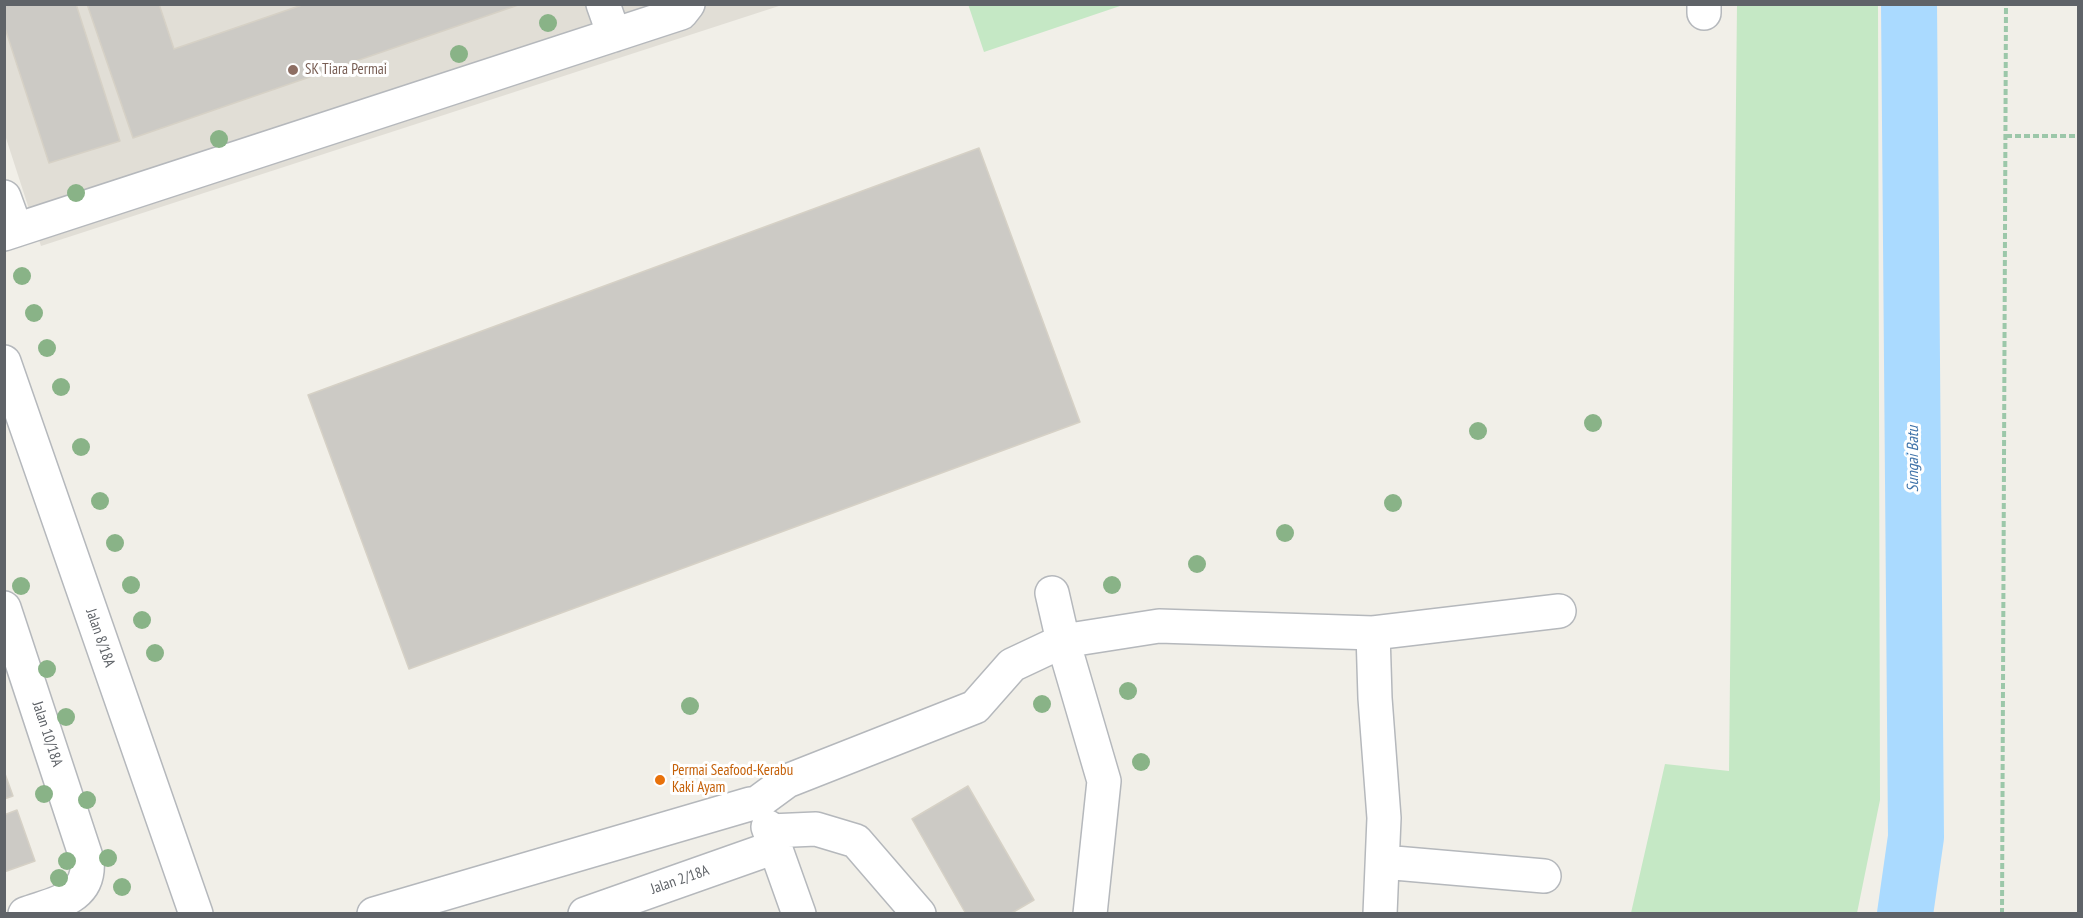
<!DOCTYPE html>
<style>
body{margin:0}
#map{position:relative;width:2083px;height:918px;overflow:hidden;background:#f1efe8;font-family:"PT Sans Narrow",sans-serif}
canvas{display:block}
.frame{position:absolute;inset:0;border:6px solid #5f6368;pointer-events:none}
</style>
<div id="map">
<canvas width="2083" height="918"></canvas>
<div class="frame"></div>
</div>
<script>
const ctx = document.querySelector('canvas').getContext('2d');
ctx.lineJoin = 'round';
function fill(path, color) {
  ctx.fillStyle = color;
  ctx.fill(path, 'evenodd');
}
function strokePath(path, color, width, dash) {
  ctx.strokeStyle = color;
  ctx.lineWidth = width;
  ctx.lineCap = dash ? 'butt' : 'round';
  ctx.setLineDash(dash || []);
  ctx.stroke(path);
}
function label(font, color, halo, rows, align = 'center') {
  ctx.font = font + ' "PT Sans Narrow",sans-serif';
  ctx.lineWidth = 6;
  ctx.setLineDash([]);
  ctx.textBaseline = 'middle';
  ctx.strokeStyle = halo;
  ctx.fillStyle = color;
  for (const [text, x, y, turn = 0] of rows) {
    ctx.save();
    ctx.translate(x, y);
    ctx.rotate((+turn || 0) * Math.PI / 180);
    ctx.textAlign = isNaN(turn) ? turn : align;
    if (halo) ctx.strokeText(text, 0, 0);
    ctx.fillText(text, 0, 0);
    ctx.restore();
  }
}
fill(new Path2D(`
 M 4,5 L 782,5 L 41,246 L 5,135 Z`), '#e1ded6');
fill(new Path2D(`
 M 968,4 L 1123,4 L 1123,5 L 984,52 Z
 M 1737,5 L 1878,5 L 1880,800 L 1857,913 L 1631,913 L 1665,764 L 1729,771 Z`), '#c5e8c5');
strokePath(new Path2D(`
 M 1905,914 L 1916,837 L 1909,4`), '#aadaff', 56);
const building = new Path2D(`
 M 4,4 L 76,4 L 120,141 L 49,163 L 4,25 Z
 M 87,4 L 159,4 L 174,49 L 305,4 L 521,4 L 133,138 Z
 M 979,148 L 1080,422 L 409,669 L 308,395 Z
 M 4,771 L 13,796 L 4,799 Z
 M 968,786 L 1034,900 L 1010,914 L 966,914 L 912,819 Z
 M 17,810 L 35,861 L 4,872 L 4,815 Z`);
fill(building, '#cccac5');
strokePath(building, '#d6d1c6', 1.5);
const minor = new Path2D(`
 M 603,4 L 614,35
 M 1704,13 L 1704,4
 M 4,197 L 16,230
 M 4,234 L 681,13 L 688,4
 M 4,362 L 196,914
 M 1052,593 L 1063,641 L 1104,781 L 1090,914
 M 4,608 L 87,860 C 91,899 55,903 25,914
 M 1373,633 L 1559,611
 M 768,827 L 799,914
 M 770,831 L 816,829 L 856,841 L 919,914
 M 1383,862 L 1544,876
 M 374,914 L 750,804 L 757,803 L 787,781 L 975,707 L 1012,665 L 1063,641 L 1159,626 L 1373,633 L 1375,698 L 1384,818 L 1380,914
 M 585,914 L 775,847`);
strokePath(minor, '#b5b8bc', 36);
strokePath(new Path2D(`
 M 2006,136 L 2077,136
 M 2002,914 L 2006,4`), '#9cc7a9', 4, [6, 3]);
strokePath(minor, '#fff', 33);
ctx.fillStyle = '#89b387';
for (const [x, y] of [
 [548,23],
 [459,54],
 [219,139],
 [76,193],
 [22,276],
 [34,313],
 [47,348],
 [61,387],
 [1593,423],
 [1478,431],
 [81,447],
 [100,501],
 [1393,503],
 [1285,533],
 [115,543],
 [1197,564],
 [131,585],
 [1112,585],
 [21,586],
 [142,620],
 [155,653],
 [47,669],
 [1128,691],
 [1042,704],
 [690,706],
 [66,717],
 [1141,762],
 [44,794],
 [87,800],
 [108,858],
 [67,861],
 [59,878],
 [122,887]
]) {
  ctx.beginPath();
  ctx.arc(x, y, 9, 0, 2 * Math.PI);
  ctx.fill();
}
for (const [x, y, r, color] of [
 [293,70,6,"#8d6e63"],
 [660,780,6,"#e8710a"]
]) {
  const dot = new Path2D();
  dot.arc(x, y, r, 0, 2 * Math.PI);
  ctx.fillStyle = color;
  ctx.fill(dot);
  strokePath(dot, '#fff', 2);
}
label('15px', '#785e54', '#fff', [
 ["SK Tiara Permai",305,70]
], 'left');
label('15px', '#5f6368', '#fff', [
 ["Jalan 8/18A",100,638,71],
 ["Jalan 10/18A",47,734,72],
 ["Jalan 2/18A",680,880,-19]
]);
label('15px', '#c56008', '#fff', [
 ["Permai Seafood-Kerabu",672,771],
 ["Kaki Ayam",672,788]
], 'left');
label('italic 16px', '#4174aa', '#fff', [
 ["Sungai Batu",1913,459,-90]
]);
</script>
